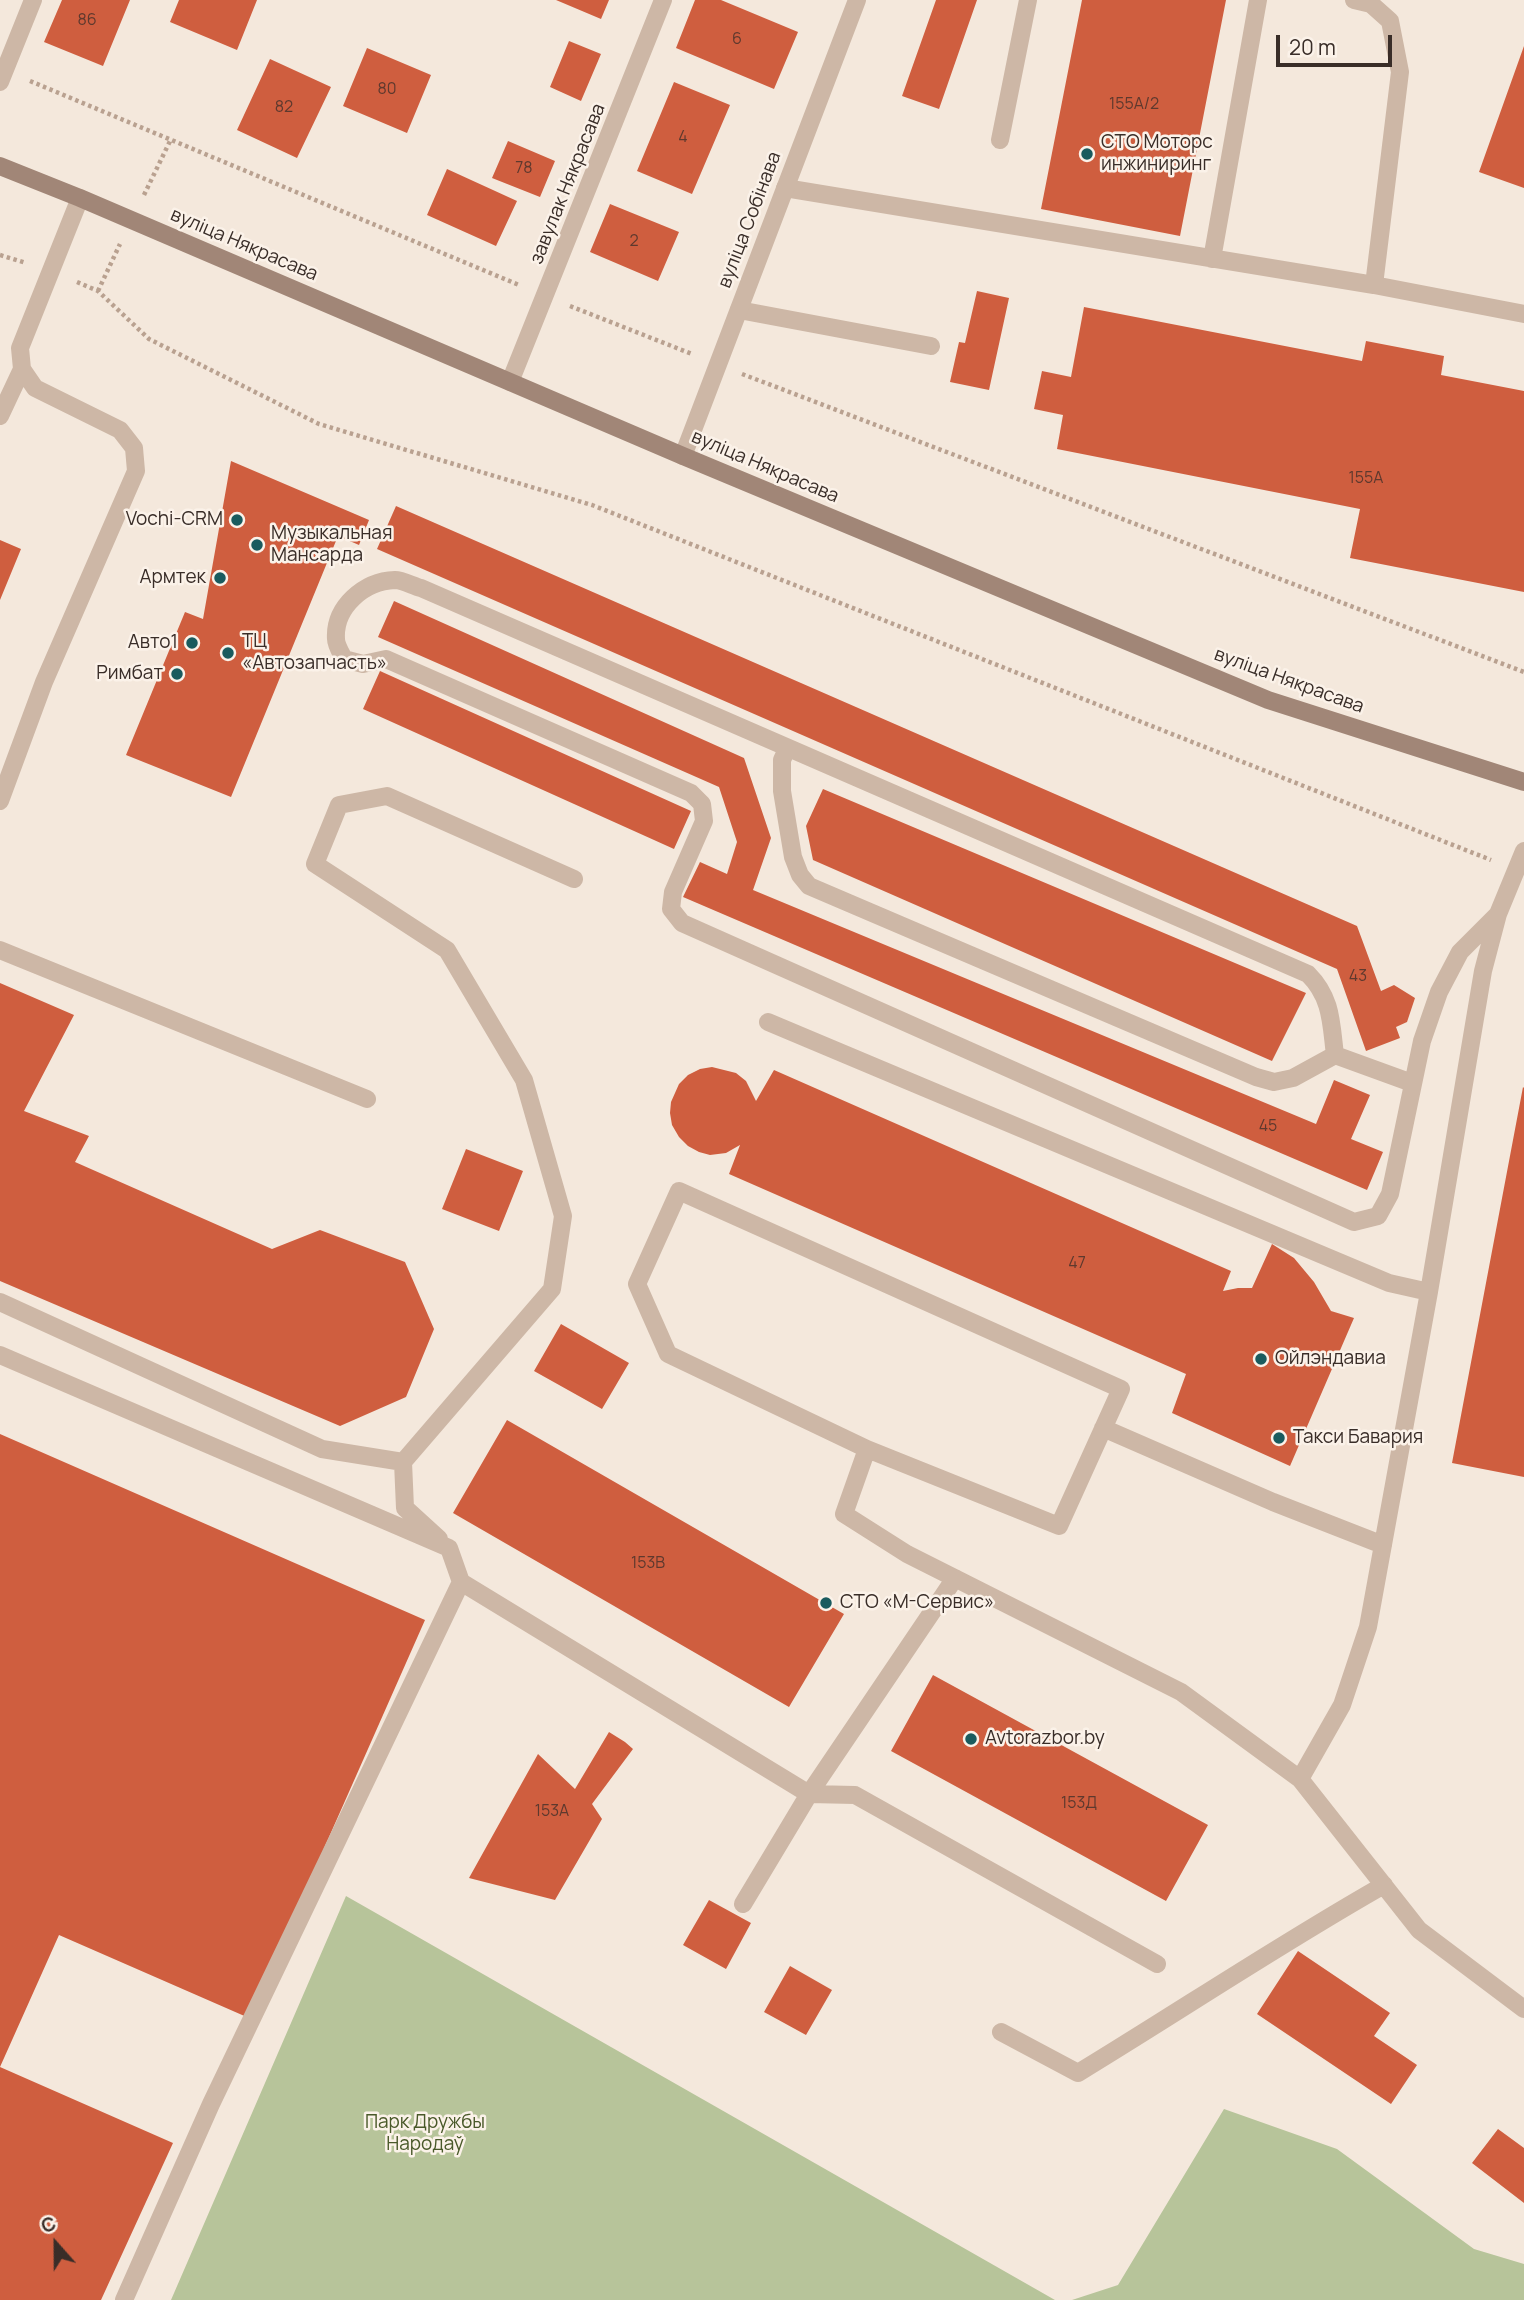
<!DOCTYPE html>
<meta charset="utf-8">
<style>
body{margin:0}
#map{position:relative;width:1524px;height:2300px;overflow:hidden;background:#f4e8dc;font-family:Manrope,sans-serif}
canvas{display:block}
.north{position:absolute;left:21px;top:2209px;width:70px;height:70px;-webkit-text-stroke:5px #fbf2e9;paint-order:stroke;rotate:339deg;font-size:19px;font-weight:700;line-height:28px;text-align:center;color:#392d28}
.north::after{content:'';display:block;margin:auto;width:24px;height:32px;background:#392d28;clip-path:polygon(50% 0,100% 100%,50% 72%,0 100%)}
.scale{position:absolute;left:1276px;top:35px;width:116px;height:32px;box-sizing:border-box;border:4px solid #392d28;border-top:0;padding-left:9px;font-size:21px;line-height:24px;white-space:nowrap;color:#392d28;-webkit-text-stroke:5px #fbf2e9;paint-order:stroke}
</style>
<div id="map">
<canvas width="1524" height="2300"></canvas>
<div class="north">С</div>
<div class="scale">20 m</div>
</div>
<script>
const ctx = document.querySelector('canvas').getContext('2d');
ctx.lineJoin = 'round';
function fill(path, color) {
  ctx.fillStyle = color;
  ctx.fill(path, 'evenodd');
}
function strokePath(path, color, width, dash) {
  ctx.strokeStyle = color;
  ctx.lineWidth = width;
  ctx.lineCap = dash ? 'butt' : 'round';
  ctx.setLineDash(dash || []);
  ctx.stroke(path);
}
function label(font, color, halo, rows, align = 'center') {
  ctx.font = font + ' Manrope,sans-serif';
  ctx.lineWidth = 5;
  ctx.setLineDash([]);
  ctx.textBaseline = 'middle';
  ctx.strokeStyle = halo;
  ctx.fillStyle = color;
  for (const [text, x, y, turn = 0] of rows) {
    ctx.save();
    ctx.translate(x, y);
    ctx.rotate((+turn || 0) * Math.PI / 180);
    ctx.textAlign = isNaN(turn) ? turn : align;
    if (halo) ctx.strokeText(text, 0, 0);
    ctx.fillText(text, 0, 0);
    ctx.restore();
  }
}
fill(new Path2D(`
 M 346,1896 L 1055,2300 L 171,2300 Z
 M 1224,2109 L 1337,2149 L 1474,2249 L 1524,2264 L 1524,2300 L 1072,2300 L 1118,2285 Z`), '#b7c49a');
fill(new Path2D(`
 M 62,0 L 130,0 L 103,66 L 44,42 Z
 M 179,0 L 257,0 L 237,50 L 170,22 Z
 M 556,0 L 609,0 L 601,19 Z
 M 695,0 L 721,0 L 798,32 L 774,89 L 676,48 Z
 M 936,0 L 977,0 L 939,109 L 902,96 Z
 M 1082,0 L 1226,0 L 1180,236 L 1041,209 Z
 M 569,41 L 601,54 L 581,101 L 550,87 Z
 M 1524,46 L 1524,188 L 1479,172 Z
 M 367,48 L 431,75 L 407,133 L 343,106 Z
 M 270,59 L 331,87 L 297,158 L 237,130 Z
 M 674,82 L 730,105 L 692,194 L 637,171 Z
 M 508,141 L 555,161 L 540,197 L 492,178 Z
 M 447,169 L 517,201 L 496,246 L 427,215 Z
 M 610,204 L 679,232 L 658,281 L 590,252 Z
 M 977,291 L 1009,298 L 989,390 L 950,382 L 959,342 L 965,343 Z
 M 1084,307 L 1362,361 L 1366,341 L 1444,356 L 1441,375 L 1524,391 L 1524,592 L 1350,558 L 1360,509 L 1057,449 L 1063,415 L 1034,409 L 1042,371 L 1071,377 Z
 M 231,461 L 369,520 L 359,545 L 338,536 L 231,797 L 126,755 L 185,612 L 203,619 Z
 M 396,506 L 1357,926 L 1381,991 L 1394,985 L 1415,998 L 1407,1022 L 1396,1027 L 1400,1038 L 1366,1051 L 1337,969 L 377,549 Z
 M 0,540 L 21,549 L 0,600 Z
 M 394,601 L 744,758 L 771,838 L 753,890 L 1316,1124 L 1334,1080 L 1370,1095 L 1351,1139 L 1383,1152 L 1367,1190 L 683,897 L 700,862 L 727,874 L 737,842 L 719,787 L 378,637 Z
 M 380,671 L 691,811 L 674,849 L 363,709 Z
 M 823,789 L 1306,993 L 1272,1061 L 813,860 L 806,826 Z
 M 0,983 L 74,1015 L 24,1111 L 89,1136 L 75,1162 L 272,1249 L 320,1230 L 405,1262 L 434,1329 L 406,1397 L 340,1426 L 0,1281 Z
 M 712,1067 L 736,1073 L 746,1081 L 756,1101 L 774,1070 L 1231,1271 L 1223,1291 L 1238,1288 L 1252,1288 L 1272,1244 L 1294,1258 L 1314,1282 L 1331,1311 L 1354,1318 L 1290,1466 L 1172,1413 L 1186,1374 L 729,1174 L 740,1145 L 726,1153 L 710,1155 L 699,1152 L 688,1146 L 679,1137 L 672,1125 L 670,1113 L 671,1102 L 679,1084 L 688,1075 L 700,1069 Z
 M 1523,1087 L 1524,1088 L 1524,1477 L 1452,1463 Z
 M 466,1149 L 523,1171 L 499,1231 L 442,1209 Z
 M 561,1324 L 629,1363 L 602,1409 L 534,1371 Z
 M 507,1420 L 844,1614 L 789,1707 L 453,1513 Z
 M 0,1434 L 425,1620 L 249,2018 L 59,1935 L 0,2067 Z
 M 933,1675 L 1208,1825 L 1166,1901 L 891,1751 Z
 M 609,1732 L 625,1742 L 633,1749 L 592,1804 L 602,1819 L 555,1900 L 469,1878 L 538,1754 L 575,1789 Z
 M 709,1900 L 751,1923 L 726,1969 L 683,1945 Z
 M 1298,1951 L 1390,2013 L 1374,2036 L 1417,2065 L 1391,2104 L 1257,2014 Z
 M 790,1966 L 832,1990 L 806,2035 L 764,2012 Z
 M 0,2067 L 173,2143 L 101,2300 L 0,2300 Z
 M 1498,2129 L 1524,2148 L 1524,2203 L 1472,2163 Z`), '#cf5e3f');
strokePath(new Path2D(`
 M 30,81 L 519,285
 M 144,195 L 171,139
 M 0,255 L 26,263
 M 77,282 L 98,291 L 149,339 L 319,424 L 592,505 L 1491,860
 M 98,291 L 120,244
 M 570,306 L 692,354
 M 742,374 L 1524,672`), '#b9a190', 4.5, [3.5, 3.5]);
strokePath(new Path2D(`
 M 1354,0 L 1371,4 L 1390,21 L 1400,72 L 1374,285
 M 1000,140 L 1028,0
 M 785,188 L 1374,285 L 1524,314
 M 1212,259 L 1258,0
 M 739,310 L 931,346
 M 0,416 L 22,369
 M 787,749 L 782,760 L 782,791 L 793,857 L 800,875 L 809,886 L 1256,1077 L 1274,1082 L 1293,1078 L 1335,1055
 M 0,801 L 44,682 L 136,471 L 134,448 L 120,430 L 35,388 L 22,369 L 20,348 L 80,198
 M 0,950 L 367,1099
 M 768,1022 L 1389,1283 L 1429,1292
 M 1412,1083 L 1335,1055 C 1331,1023 1332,998 1308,974 L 421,588 C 413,586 403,580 395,580 C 364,581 334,607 336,639 C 336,645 341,653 344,659 L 363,664 L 386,659 L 691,793 L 702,804 L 704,821 L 673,892 L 671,909 L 682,923 L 1354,1222 L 1378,1216 L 1390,1194 L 1422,1041 L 1439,992 L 1460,952 L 1498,914
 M 679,1191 L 1121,1389 L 1059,1526 L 867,1449 L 668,1354 L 637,1284 Z
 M 0,1302 L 322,1449 L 403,1462
 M 0,1355 L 449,1548 L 461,1582 L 809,1794 L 955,1578
 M 1103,1428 L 1273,1502 L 1383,1545
 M 867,1449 L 844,1514 L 907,1554 L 1181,1692 L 1300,1779 L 1419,1930 L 1524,2009
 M 439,1539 L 405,1508 L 403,1462 L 552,1289 L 563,1216 L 524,1080 L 447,950 L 315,864 L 339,805 L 387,796 L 574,879
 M 1300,1779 L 1342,1705 L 1368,1627 L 1429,1292 L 1483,971 L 1498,914 L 1524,851
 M 743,1904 L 809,1794 L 855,1795 L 1157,1964
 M 1001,2032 L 1078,2073 C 1180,2011 1280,1944 1384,1885
 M 124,2300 L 211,2104 L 461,1582`), '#cdb7a6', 18);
strokePath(new Path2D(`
 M 0,82 L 33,0
 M 510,382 L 663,0
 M 683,456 L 857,0`), '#cdb7a6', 18);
strokePath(new Path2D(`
 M 0,166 L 80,198 L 683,456 L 1268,700 L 1524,782`), '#a18677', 18);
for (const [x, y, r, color] of [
 [1087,154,7,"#1a5b5e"],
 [237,520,7,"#1a5b5e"],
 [257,545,7,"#1a5b5e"],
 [220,578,7,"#1a5b5e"],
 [192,643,7,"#1a5b5e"],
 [228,653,7,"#1a5b5e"],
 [177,674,7,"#1a5b5e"],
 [1261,1359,7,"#1a5b5e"],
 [1279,1438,7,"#1a5b5e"],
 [826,1603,7,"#1a5b5e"],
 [971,1739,7,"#1a5b5e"]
]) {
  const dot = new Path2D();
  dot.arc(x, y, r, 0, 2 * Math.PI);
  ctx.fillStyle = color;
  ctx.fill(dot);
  strokePath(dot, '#fbf2e9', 2.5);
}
label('16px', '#5e392e', null, [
 ["86",87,21],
 ["6",737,40],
 ["80",387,90],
 ["155А/2",1134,105],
 ["82",284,108],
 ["4",683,138],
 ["78",524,169],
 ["2",634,242],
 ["155А",1366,479],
 ["43",1358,977],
 ["45",1268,1127],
 ["47",1077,1264],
 ["153В",648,1564],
 ["153Д",1079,1804],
 ["153А",552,1812]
]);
label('19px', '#392d28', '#fbf2e9', [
 ["СТО Моторс",1101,143],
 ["инжиниринг",1101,165],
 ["Vochi-CRM",223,520,"right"],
 ["Музыкальная",271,534],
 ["Мансарда",271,556],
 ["Армтек",206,578,"right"],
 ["ТЦ",242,642],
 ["«Автозапчасть»",242,664],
 ["Авто1",178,643,"right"],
 ["Римбат",163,674,"right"],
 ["Ойлэндавиа",1275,1359],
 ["Такси Бавария",1293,1438],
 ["СТО «М-Сервис»",840,1603],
 ["Avtorazbor.by",985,1739]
], 'left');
label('19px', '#392d28', '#fbf2e9', [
 ["завулак Някрасава",568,184,-68],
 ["вуліца Собінава",750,220,-69],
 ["вуліца Някрасава",244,245,23],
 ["вуліца Някрасава",765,467,23],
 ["вуліца Някрасава",1289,681,20]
]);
label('19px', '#495929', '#fbf2e9', [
 ["Парк Дружбы",425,2123],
 ["Народаў",425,2145]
]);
</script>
